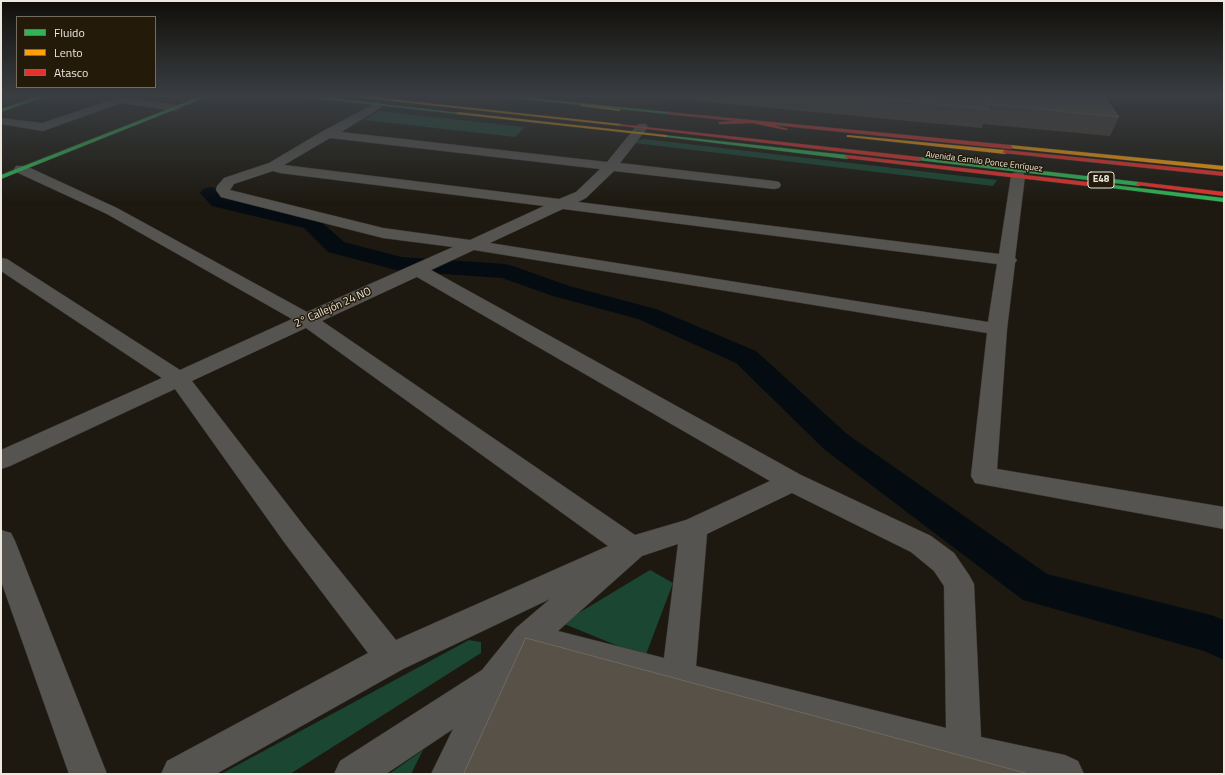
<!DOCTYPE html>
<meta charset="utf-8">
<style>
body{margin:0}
#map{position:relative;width:1225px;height:775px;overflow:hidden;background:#1d1910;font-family:"Titillium Web",sans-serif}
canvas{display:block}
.frame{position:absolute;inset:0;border:2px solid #ede7dd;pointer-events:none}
.legend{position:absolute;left:16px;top:16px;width:140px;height:72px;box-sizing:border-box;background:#231a0a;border:1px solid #746c5e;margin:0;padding:5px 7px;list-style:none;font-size:12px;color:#ede7dd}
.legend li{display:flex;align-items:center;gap:8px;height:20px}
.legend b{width:20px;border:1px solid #746c5e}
</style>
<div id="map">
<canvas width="1225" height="775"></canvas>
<div class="frame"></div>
<ul class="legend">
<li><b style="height:5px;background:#30b455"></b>Fluido</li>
<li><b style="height:5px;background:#ff9f0a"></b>Lento</li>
<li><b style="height:5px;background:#e5322d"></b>Atasco</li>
</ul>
</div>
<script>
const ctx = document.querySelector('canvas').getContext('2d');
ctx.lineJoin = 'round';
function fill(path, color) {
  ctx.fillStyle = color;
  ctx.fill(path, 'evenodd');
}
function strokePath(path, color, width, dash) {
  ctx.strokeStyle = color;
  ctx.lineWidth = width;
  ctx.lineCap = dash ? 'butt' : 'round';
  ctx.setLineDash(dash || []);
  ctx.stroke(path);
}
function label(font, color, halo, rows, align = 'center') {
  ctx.font = font + ' "Titillium Web",sans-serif';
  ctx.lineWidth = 3;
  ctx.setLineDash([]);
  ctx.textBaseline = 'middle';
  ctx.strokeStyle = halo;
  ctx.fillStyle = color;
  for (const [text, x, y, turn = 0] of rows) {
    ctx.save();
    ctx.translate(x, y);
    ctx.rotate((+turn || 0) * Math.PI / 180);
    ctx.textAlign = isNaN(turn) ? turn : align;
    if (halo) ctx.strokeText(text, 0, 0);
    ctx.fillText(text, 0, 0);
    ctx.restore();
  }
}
fill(new Path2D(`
 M 379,111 L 525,127 L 515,137 L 364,120 Z
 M 644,139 L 997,180 L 993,186 L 635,143 L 638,140 Z
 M 650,570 L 673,583 L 645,657 L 562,623 Z
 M 469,640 L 481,642 L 481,653 L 290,774 L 221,774 Z
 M 423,750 L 411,774 L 389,774 Z`), '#1a4632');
fill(new Path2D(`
 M 210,187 L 217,189 L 226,198 L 318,219 L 344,242 L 401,257 L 505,264 L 513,266 L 569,286 L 656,309 L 756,351 L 847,434 L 1047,574 L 1211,615 L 1224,620 L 1224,660 L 1204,651 L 1023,600 L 825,450 L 736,363 L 638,319 L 553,296 L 502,278 L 400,271 L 328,252 L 304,228 L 212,206 L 200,193 L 203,189 Z`), '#040c12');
const street = new Path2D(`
 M 120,97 L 175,105 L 181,108 L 175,111 L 121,103 L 43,131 L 1,124 L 1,118 L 42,123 Z
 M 378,102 L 383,105 L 382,107 L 341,132 L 607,162 L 638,124 L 646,124 L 648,127 L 620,163 L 774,181 L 779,182 L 781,185 L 779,188 L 774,189 L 614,171 L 586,198 L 578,202 L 999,254 L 1011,176 L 1013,173 L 1018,172 L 1023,173 L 1025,176 L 1015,258 L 1017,260 L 1015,263 L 1007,329 L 997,469 L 1224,507 L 1224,529 L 975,483 L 971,476 L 987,333 L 474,250 L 431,270 L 801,475 L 931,536 L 954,553 L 969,575 L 974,584 L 981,737 L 1065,755 L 1078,761 L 1084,774 L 985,774 L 680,693 L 678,694 L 534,655 L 506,694 L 469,774 L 431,774 L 453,729 L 386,774 L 334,774 L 340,761 L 482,670 L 516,628 L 550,599 L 403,669 L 216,774 L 161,774 L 167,761 L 368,653 L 284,542 L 175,389 L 10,466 L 1,469 L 1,450 L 162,378 L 1,271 L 1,258 L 7,259 L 180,370 L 292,319 L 107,214 L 16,172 L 14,169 L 16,166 L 26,166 L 117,208 L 307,312 L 453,247 L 383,238 L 221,197 L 216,190 L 217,186 L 224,178 L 269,163 L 323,131 ZM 330,138 L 600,169 L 576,192 L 559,199 L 284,165 ZM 273,171 L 280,173 L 544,206 L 470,240 L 383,228 L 230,190 L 234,184 ZM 563,209 L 997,264 L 988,322 L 490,243 ZM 417,277 L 770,481 L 686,520 L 635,535 L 322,321 ZM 306,328 L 608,546 L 396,640 L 304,526 L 192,381 ZM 792,493 L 911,552 L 934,571 L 944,586 L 946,728 L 696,666 L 707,534 ZM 678,544 L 664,658 L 558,631 L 642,556 Z
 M 1,530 L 11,533 L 15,541 L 107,774 L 69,774 L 1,581 Z`);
const fast = new Path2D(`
 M 42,95 L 49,95 L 1,112 L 1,109 Z
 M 204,95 L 211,95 L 1,179 L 1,175 Z
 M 287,95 L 304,95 L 460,113 L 458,114 Z
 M 484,95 L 503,95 L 668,112 L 670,113 L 668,114 Z
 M 664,135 L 847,155 L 850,157 L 847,159 L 666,137 L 664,137 Z
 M 919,157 L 1139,182 L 1142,184 L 1139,186 L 917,160 L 917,158 Z
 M 1105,184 L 1224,198 L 1224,202 L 1103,187 L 1103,185 Z`);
const slow = new Path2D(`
 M 336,95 L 353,95 L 621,124 L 623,125 L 621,126 Z
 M 582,104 L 619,109 L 621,110 L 619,111 L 580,106 Z
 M 458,112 L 666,135 L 668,136 L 666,137 L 456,114 Z
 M 847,135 L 1005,150 L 1008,152 L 1005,154 L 849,137 L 847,137 Z
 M 1010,145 L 1224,166 L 1224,170 L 1008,148 L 1007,147 Z`);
const jam = new Path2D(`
 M 668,112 L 1010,145 L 1013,147 L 1010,149 L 773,125 L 788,129 L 786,130 L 752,123 L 721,124 L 719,124 L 719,122 L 735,121 L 666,114 Z
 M 619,124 L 919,157 L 922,159 L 919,161 L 621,126 L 619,125 Z
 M 1005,150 L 1224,172 L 1224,176 L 1003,153 L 1003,151 Z
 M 847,155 L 1105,184 L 1108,186 L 1105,188 L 845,158 L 845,156 Z
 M 1139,182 L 1224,192 L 1224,196 L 1137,185 L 1136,184 Z`);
strokePath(street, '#39352e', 1);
strokePath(fast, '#39352e', 1);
strokePath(slow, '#39352e', 1);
strokePath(jam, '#39352e', 1);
fill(street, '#555450');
fill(fast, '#30b455');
fill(slow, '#ff9f0a');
fill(jam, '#e5322d');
fill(new Path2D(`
 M 637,95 L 1103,95 L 1119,117 L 1110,136 L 983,124 L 982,128 Z`), '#473f35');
const building = new Path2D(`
 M 838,95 L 1103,95 L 1119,117 L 987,104 L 989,109 Z
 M 526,638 L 1029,774 L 464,774 Z`);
fill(building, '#585147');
strokePath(building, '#70685e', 1);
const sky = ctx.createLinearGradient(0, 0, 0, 204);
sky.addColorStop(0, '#100e09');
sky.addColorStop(0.47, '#3a3e42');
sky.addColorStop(1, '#3a3e4200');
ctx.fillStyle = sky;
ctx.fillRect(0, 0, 1225, 204);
label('9px', '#ede7dd', '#231a0a', [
 ["Avenida Camilo Ponce Enríquez",984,162,7]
]);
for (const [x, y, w] of [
 [1101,180,26]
]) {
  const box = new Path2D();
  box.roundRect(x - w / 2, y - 8, w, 16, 3);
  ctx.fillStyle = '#231a0a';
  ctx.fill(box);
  strokePath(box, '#ede7dd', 1);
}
label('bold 10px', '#ede7dd', null, [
 ["E48",1101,180]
]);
label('11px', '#ede7dd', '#231a0a', [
 ["2° Callejón 24 NO",333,308,-24]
]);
</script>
